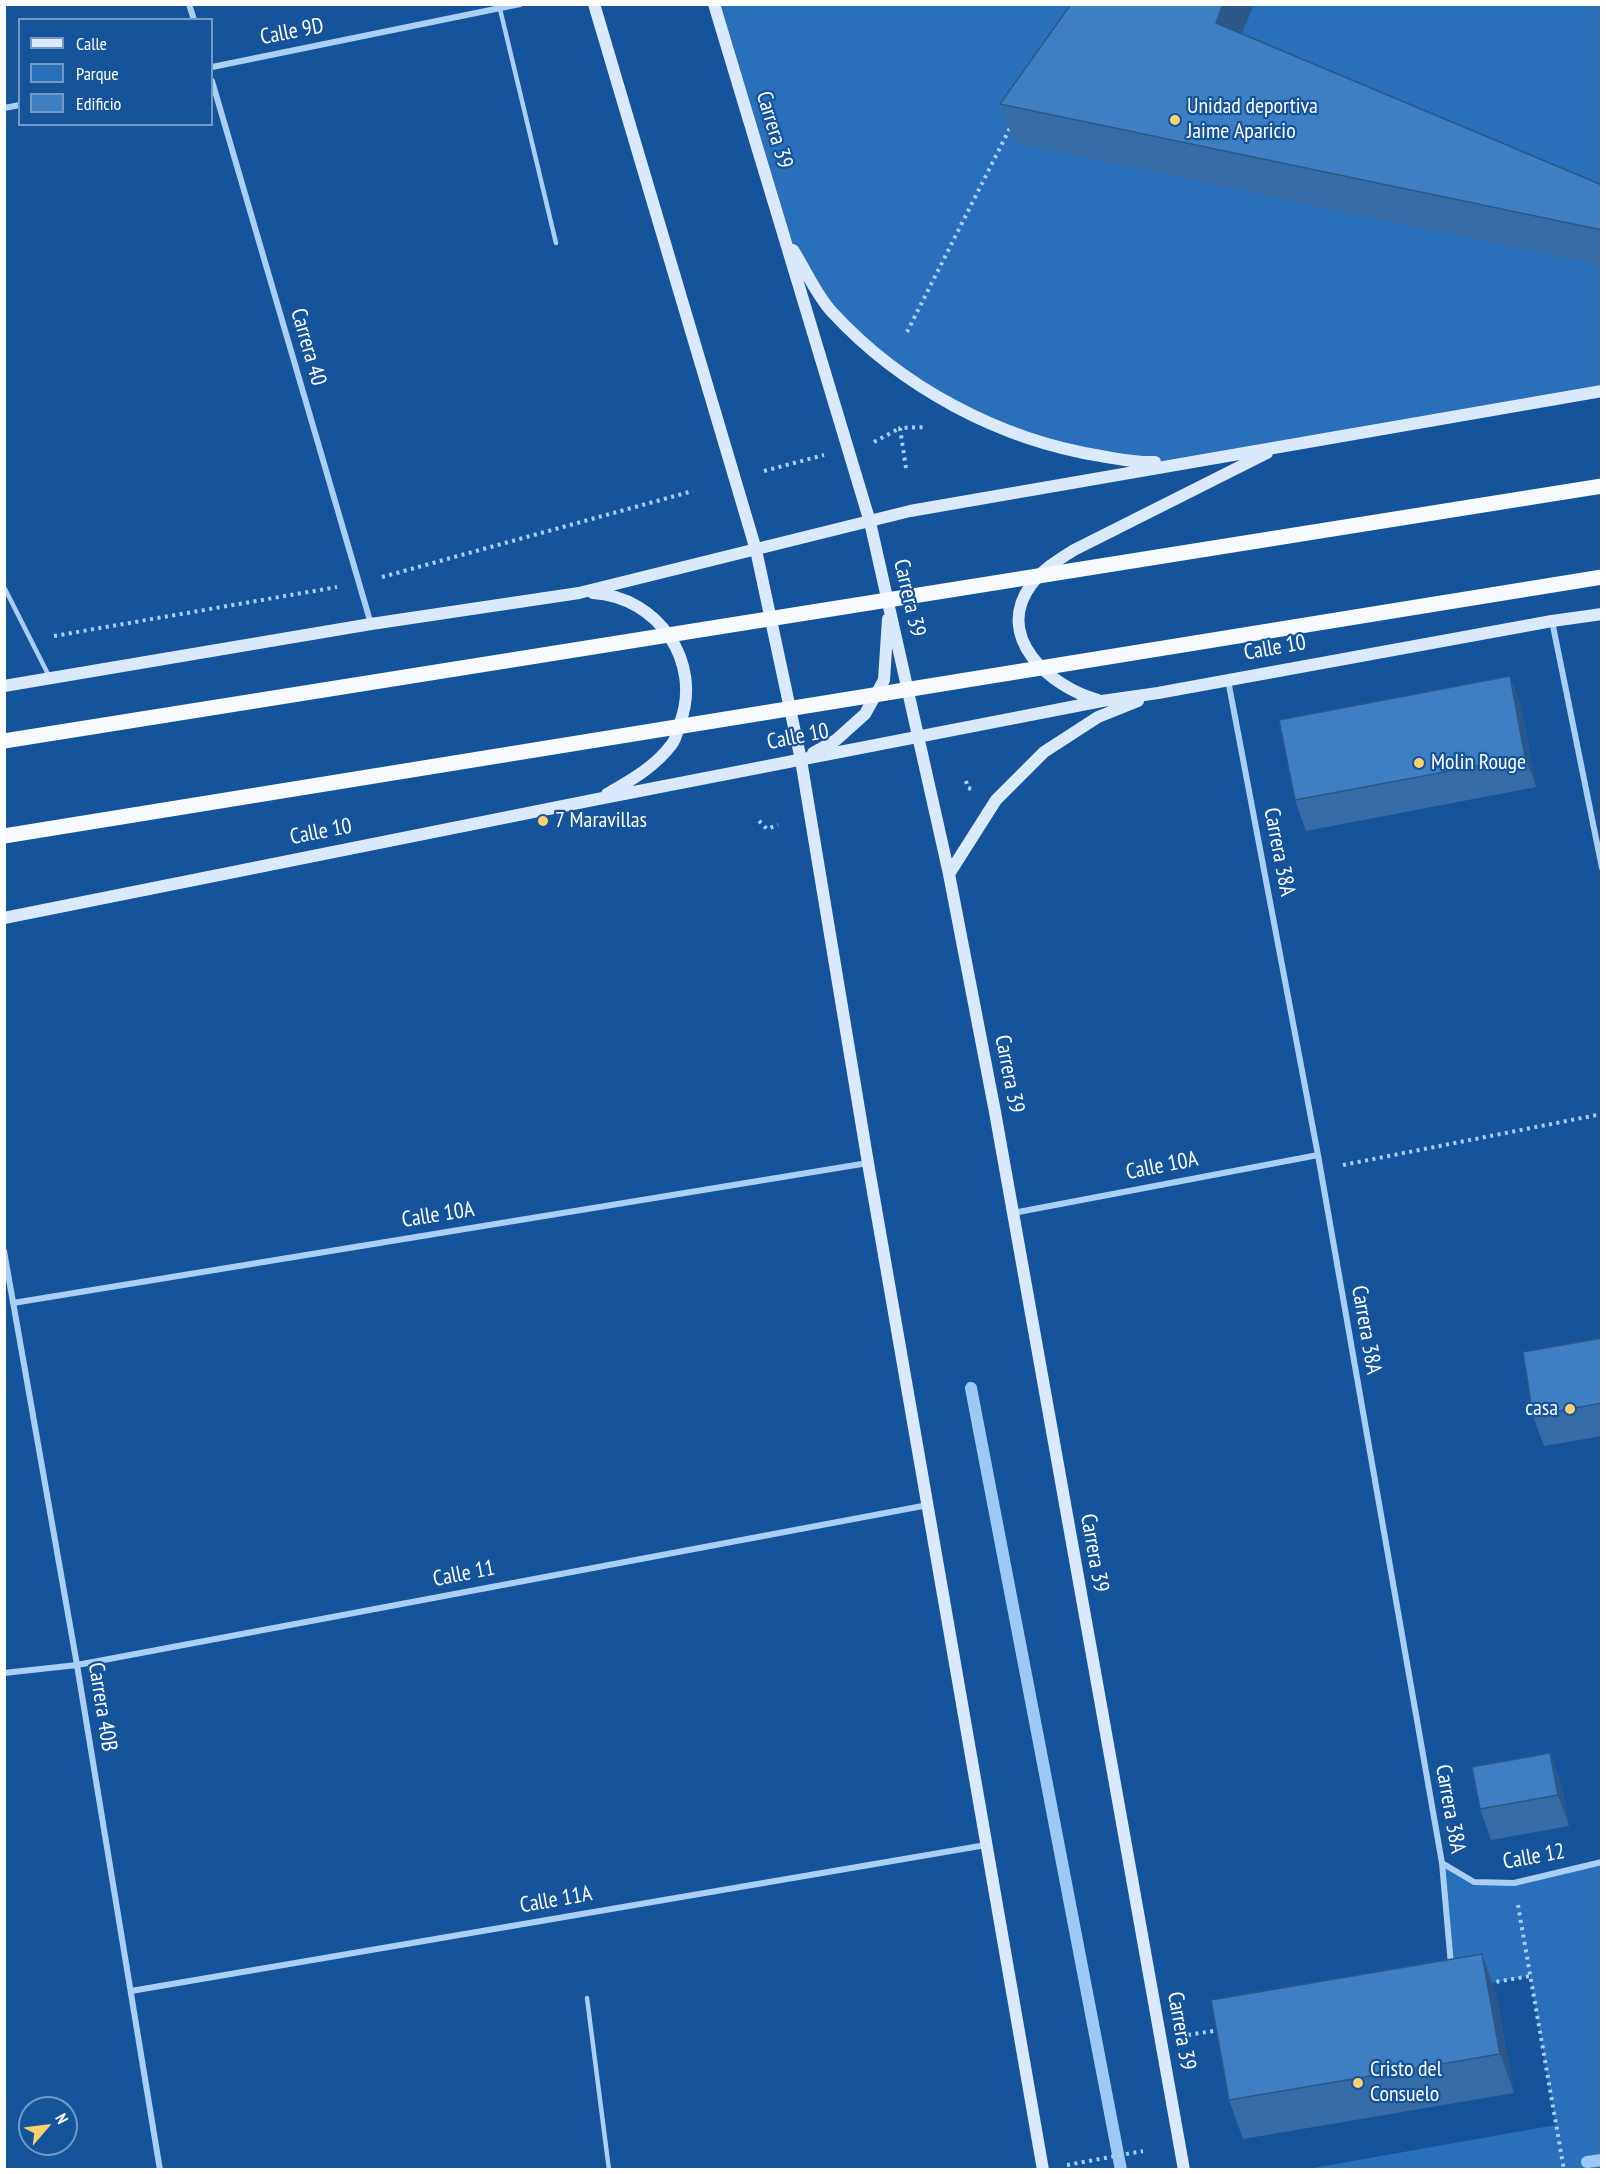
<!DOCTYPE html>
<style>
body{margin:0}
#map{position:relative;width:1606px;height:2174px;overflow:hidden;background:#15549b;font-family:"PT Sans Narrow",sans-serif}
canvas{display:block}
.frame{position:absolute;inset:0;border:6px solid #fff;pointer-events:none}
.legend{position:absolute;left:18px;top:18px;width:195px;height:108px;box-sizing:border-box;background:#15549b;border:2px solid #7398c3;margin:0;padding:8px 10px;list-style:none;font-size:18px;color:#fff}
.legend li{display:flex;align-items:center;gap:12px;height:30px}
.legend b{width:30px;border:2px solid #7398c3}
.north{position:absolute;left:18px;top:2096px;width:60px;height:60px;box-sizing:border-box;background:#15549b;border:2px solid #7398c3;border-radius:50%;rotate:62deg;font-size:16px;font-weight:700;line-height:24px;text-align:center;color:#fff}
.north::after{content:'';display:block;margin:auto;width:21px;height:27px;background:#ffd06c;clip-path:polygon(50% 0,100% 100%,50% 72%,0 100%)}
</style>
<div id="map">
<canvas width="1606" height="2174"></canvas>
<div class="frame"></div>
<ul class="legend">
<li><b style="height:8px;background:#daeafc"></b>Calle</li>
<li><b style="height:16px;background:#296fb9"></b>Parque</li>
<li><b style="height:16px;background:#3e7ec2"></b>Edificio</li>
</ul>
<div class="north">N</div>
</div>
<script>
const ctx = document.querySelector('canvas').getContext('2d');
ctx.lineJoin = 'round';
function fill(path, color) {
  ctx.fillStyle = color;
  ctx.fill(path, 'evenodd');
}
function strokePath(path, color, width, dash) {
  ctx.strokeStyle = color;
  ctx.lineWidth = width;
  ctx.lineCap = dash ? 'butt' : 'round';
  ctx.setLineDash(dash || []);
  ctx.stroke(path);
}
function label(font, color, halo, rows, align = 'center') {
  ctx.font = font + ' "PT Sans Narrow",sans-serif';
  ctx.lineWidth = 4.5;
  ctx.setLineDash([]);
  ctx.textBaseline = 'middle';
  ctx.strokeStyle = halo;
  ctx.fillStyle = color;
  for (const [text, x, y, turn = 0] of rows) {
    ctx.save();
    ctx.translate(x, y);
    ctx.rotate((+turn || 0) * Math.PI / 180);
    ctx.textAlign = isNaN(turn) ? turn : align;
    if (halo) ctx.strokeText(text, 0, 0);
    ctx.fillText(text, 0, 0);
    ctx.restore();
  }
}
fill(new Path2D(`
 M 714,5 L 1601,5 L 1601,391 L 1210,458 L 1141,463 L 1071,452 L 944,401 L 831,310 L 784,236 Z
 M 1601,1862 L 1601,2169 L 1302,2170 L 1556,2125 L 1530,1976 L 1454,1990 L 1442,1863 L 1474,1882 L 1514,1883 Z`), '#296fb9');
strokePath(new Path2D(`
 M 971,1388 L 1121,2170
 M 1587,2162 L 1602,2160`), '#9dc9f5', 12);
strokePath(new Path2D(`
 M 907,332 L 1011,126
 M 874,442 L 900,428
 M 906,468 L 900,428 L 927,427
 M 764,471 L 824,455
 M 382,577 L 693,491
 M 54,636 L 337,587
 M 966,781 L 968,788 L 972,789
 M 759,821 L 767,829 L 778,825
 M 1343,1165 L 1602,1114
 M 1518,1905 L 1564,2170
 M 1489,1983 L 1530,1976
 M 1188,2035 L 1219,2030
 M 1067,2165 L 1143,2151`), '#abcef3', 4, [3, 4.5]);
strokePath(new Path2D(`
 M 500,9 L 556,243
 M 4,587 L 49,676
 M 587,1998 L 609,2170`), '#abcef3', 4.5);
strokePath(new Path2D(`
 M 189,4 L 194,20
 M 212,67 L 520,4
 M 212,81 L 371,624
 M 4,108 L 20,105
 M 1552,621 L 1602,868
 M 1228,680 L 1318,1155 L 1442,1863 L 1451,1965
 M 1013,1213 L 1318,1155
 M 4,1251 L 77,1665 L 160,2170
 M 13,1303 L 868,1163
 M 4,1673 L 77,1665 L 928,1505
 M 1442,1863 L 1474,1882 L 1514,1883 L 1602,1862
 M 131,1991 L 986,1845`), '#abcef3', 6);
strokePath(new Path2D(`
 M 594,4 L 756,550 L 801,760 L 868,1163 L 1043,2170
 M 714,4 L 870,522 L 949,874 L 995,1112 L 1184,2170
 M 793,250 C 805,269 817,296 832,312 C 901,387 1000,440 1101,456 C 1119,459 1137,463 1155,462
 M 593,593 C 658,597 703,662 680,723 C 678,730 676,739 672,744 C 655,767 631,780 607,794
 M 4,686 L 371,624 L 579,593 L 910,511 L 1602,391
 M 1098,700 C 1050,687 993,637 1031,585 C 1042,570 1058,560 1074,550 L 1267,453
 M 813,753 L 836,740 L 865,714 L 884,680 L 888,619
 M 949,874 L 996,800 L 1044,752 L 1098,717 L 1138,701
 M 4,918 L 598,799 L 1102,701 L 1158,693 L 1552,621 L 1602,614`), '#daeafc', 12);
strokePath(new Path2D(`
 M 4,741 L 1602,486
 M 4,836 L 1602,577`), '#f6faff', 15);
fill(new Path2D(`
 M 1071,4 L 1254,4 L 1242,34 L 1602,185 L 1602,266 L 1014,143 L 1000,104 Z
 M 1510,676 L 1521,706 L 1536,787 L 1306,831 L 1295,800 Z
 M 1602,1338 L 1602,1436 L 1544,1446 L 1533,1416 Z
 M 1550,1753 L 1561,1784 L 1569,1826 L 1491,1840 L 1480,1809 Z
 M 1496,1993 L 1514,2093 L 1243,2139 L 1229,2100 Z`), '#356ca7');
fill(new Path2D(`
 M 1223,4 L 1254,4 L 1230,62 L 1216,23 Z
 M 1510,676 L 1521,706 L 1536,787 L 1525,757 Z
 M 1550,1753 L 1561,1784 L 1569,1826 L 1558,1795 Z
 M 1482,1954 L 1496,1993 L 1514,2093 L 1500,2054 Z`), '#2b5888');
const building = new Path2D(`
 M 1071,4 L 1223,4 L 1216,23 L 1602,185 L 1602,230 L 1000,104 Z
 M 1510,676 L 1525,757 L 1295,800 L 1279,720 Z
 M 1602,1338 L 1602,1403 L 1533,1416 L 1523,1352 Z
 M 1550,1753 L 1558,1795 L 1480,1809 L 1472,1767 Z
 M 1482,1954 L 1500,2054 L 1229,2100 L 1211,2000 Z`);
fill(building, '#3e7ec2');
strokePath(building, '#2b5888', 1.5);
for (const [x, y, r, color] of [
 [1175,120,6,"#ffd06c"],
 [1419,763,6,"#ffd06c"],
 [543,821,6,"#ffd06c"],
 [1570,1409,6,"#ffd06c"],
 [1358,2083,6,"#ffd06c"]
]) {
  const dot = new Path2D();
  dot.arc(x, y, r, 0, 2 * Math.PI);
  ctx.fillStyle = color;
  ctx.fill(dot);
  strokePath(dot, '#15549b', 2);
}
label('22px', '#fff', '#15549b', [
 ["Calle 9D",292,32,-11],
 ["Carrera 39",774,130,73],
 ["Carrera 40",308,347,74],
 ["Carrera 39",909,598,77],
 ["Calle 10",1275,648,-10],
 ["Calle 10",798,737,-11],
 ["Calle 10",321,832,-11],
 ["Carrera 38A",1279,852,79],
 ["Carrera 39",1009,1074,79],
 ["Calle 10A",1162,1166,-11],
 ["Calle 10A",438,1215,-9],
 ["Carrera 38A",1366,1330,80],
 ["Carrera 39",1094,1553,80],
 ["Calle 11",464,1574,-11],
 ["Carrera 40B",102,1707,81],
 ["Carrera 38A",1450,1809,80],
 ["Calle 12",1534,1857,-10],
 ["Calle 11A",556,1900,-10],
 ["Carrera 39",1181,2031,80]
]);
label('22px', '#fff', '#15549b', [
 ["Unidad deportiva",1187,107],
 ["Jaime Aparicio",1187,132],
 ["Molin Rouge",1431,763],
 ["7 Maravillas",555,821],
 ["casa",1558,1409,"right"],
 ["Cristo del",1370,2070],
 ["Consuelo",1370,2095]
], 'left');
</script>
